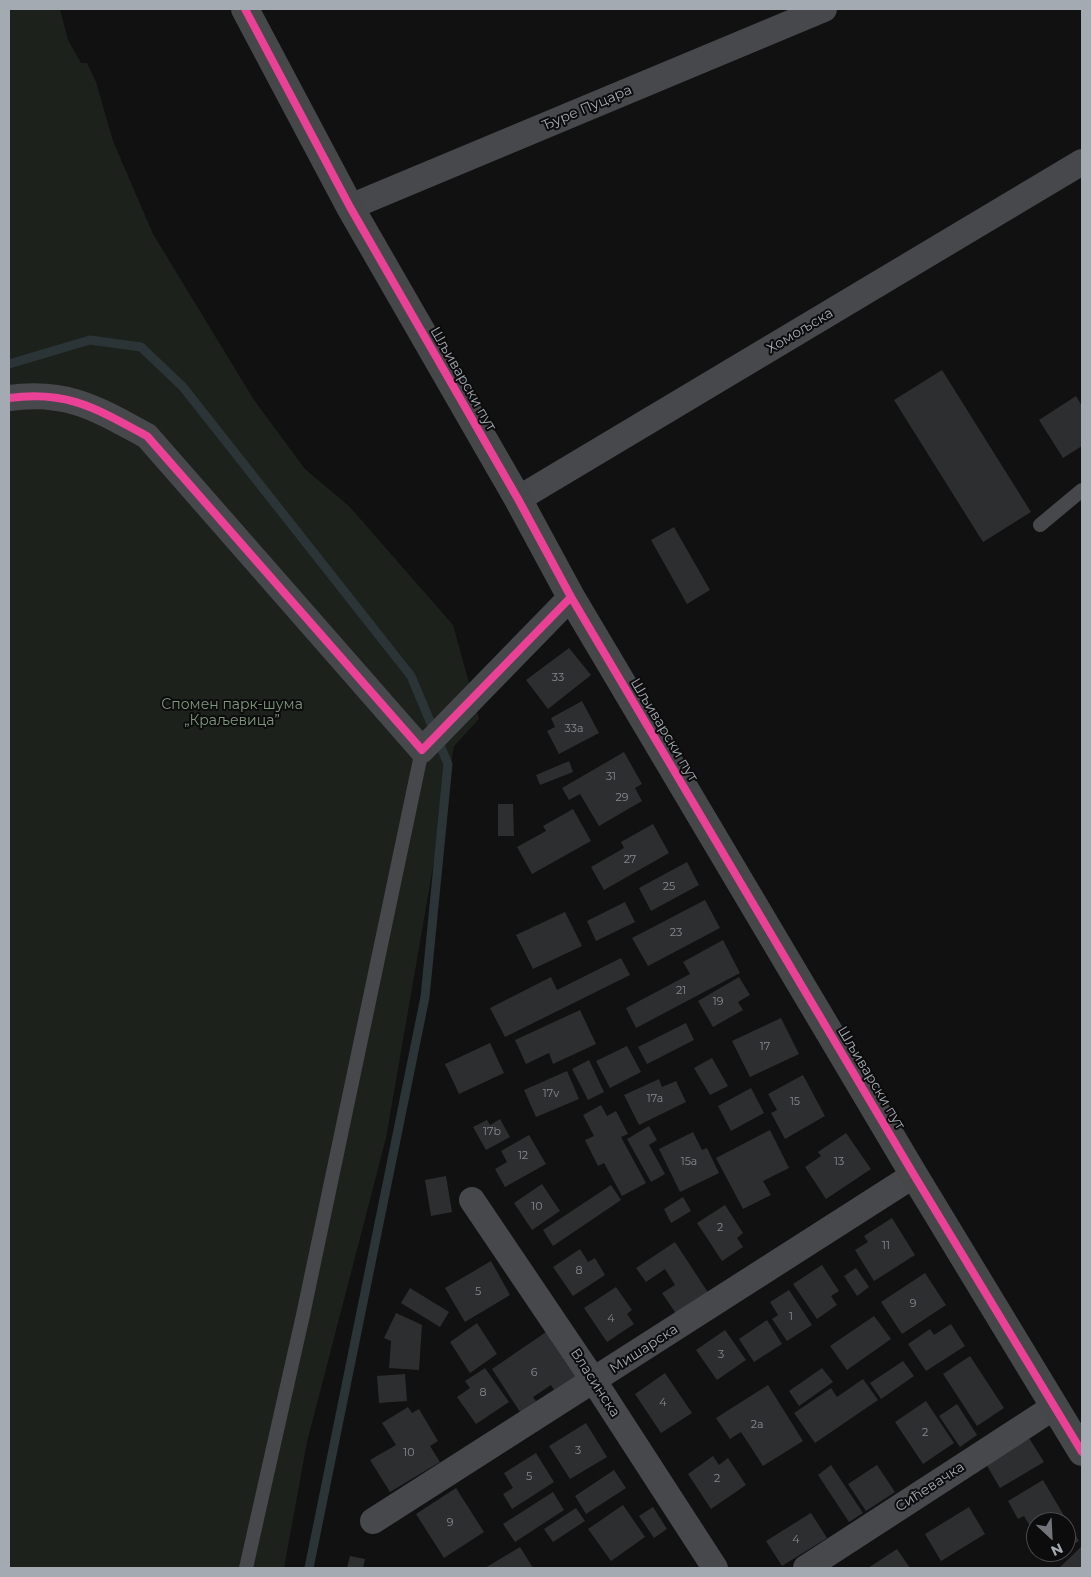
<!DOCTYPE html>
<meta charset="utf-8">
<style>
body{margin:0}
#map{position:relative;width:1091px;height:1577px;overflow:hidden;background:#111112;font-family:Montserrat,sans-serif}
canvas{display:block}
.frame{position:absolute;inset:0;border:10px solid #a4aab1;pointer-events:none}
.north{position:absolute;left:1026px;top:1512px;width:50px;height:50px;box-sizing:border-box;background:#0c0c0d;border:1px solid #494b4f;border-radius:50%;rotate:155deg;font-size:14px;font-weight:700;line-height:20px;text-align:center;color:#a4aab1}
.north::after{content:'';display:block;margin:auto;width:18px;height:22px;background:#717479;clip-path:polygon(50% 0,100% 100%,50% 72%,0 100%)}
</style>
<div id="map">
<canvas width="1091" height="1577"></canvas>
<div class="frame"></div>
<div class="north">N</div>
</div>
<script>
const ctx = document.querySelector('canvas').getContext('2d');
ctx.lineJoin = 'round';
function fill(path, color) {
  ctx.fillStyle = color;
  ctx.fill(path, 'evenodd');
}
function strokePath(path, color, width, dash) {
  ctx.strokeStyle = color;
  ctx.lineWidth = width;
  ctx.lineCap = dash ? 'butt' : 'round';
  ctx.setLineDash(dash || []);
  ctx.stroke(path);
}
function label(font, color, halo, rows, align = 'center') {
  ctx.font = font + ' Montserrat,sans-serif';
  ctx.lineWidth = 4;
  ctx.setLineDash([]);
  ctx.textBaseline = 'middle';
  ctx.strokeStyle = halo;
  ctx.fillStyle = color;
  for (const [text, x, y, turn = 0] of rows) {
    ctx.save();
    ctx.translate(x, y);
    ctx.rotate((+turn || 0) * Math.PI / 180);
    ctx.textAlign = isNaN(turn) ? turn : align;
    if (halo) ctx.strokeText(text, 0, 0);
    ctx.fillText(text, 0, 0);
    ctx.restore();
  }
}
fill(new Path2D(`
 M 9,9 L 60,9 L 68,40 L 81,63 L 87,63 L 96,82 L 113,141 L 153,234 L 254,400 L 305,469 L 349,506 L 453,625 L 479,719 L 454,746 L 386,1138 L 307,1442 L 284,1568 L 9,1568 Z`), '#1c211c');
strokePath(new Path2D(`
 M 9,364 L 90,340 L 141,347 L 183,387 L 411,676 L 448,764 L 425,997 L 309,1568`), '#2b3437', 9);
fill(new Path2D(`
 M 942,370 L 1031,512 L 983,542 L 894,400 Z
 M 1076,396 L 1082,406 L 1082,446 L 1063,458 L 1039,420 Z
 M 674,527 L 710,590 L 687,604 L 651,540 Z
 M 569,648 L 591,675 L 548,709 L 526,680 Z
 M 582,701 L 599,733 L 559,754 L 547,731 L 555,727 L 551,718 Z
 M 624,752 L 642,784 L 635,788 L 642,801 L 599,826 L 580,794 L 569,800 L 562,788 Z
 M 569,761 L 573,772 L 540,785 L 536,775 Z
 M 498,804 L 513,804 L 514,836 L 498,836 Z
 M 573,809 L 591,841 L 532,874 L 517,847 L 546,831 L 543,826 Z
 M 653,824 L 669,853 L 604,890 L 591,867 L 624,848 L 621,842 Z
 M 687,862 L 699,885 L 651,911 L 639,888 Z
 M 705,900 L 720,928 L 648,966 L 632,938 Z
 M 625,902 L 635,922 L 596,941 L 587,921 Z
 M 565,912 L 582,946 L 533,969 L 516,935 Z
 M 723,940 L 740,973 L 636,1028 L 626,1008 L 690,974 L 683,962 Z
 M 621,958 L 630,975 L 505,1037 L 490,1008 L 551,977 L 557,990 Z
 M 739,977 L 750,995 L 738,1002 L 743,1010 L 713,1027 L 698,1001 Z
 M 580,1010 L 596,1044 L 553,1064 L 549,1053 L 526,1064 L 515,1040 Z
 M 781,1018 L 799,1054 L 750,1077 L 732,1041 Z
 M 686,1023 L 694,1040 L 647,1064 L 638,1047 Z
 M 490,1043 L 504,1073 L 459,1094 L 445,1064 Z
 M 627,1046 L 641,1072 L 610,1088 L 596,1061 Z
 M 712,1058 L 728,1086 L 710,1095 L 694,1068 Z
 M 589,1060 L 604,1092 L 588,1100 L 572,1069 Z
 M 567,1071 L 579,1099 L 536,1117 L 524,1090 Z
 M 803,1075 L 825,1116 L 785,1139 L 771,1113 L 777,1110 L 768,1094 Z
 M 659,1079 L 662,1087 L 676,1081 L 686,1102 L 639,1125 L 624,1095 Z
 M 751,1088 L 764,1113 L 731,1131 L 718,1106 Z
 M 601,1105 L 607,1116 L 616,1111 L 628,1134 L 621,1137 L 646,1183 L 622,1196 L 604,1163 L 598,1166 L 585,1140 L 594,1136 L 583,1115 Z
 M 500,1119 L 510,1137 L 486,1150 L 473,1127 L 487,1120 L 490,1125 Z
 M 649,1126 L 657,1140 L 649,1145 L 665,1174 L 651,1182 L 627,1139 Z
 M 770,1130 L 789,1168 L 763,1181 L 771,1195 L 743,1209 L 716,1158 Z
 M 693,1132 L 702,1150 L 707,1148 L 719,1173 L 680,1192 L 659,1149 Z
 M 846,1133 L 871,1169 L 826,1199 L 805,1167 L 821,1156 L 818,1152 Z
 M 529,1135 L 546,1164 L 505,1187 L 495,1169 L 507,1162 L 501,1151 Z
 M 446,1176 L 452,1212 L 431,1216 L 425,1180 Z
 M 542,1184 L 560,1211 L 532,1230 L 514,1203 Z
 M 611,1185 L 621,1200 L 553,1246 L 543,1230 Z
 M 683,1197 L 691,1211 L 671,1223 L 664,1209 Z
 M 725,1205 L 743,1233 L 737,1238 L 743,1247 L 722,1261 L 697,1223 Z
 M 892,1218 L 915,1255 L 874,1281 L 855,1250 L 868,1242 L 864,1236 Z
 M 675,1242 L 709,1294 L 677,1315 L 662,1293 L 675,1285 L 665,1269 L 646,1282 L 636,1268 Z
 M 580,1249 L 588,1262 L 595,1258 L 605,1275 L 573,1296 L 553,1267 Z
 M 491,1261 L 510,1295 L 465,1322 L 445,1288 Z
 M 822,1265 L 839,1291 L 831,1296 L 837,1305 L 817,1319 L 793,1284 Z
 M 856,1268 L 869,1287 L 857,1296 L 844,1276 Z
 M 925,1273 L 946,1305 L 902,1334 L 881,1302 Z
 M 616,1287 L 632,1310 L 627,1314 L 634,1324 L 607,1342 L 584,1308 Z
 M 410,1288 L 449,1312 L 440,1327 L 401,1303 Z
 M 789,1290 L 812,1325 L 787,1341 L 772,1319 L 778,1315 L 770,1302 Z
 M 396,1313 L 422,1325 L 419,1370 L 389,1368 L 391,1341 L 384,1338 Z
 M 874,1316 L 891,1339 L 847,1370 L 830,1346 Z
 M 767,1320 L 782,1344 L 754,1362 L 739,1339 Z
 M 477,1323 L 497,1354 L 470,1373 L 450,1342 Z
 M 951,1324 L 965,1346 L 926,1371 L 908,1344 L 930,1329 L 934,1335 Z
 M 725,1330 L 746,1360 L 717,1380 L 696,1350 Z
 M 546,1332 L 576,1376 L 554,1390 L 551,1385 L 533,1397 L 536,1401 L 520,1412 L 492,1369 Z
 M 970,1356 L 1004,1408 L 977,1426 L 943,1374 Z
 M 903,1361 L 914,1376 L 881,1399 L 870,1383 Z
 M 485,1368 L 509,1402 L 476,1424 L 457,1397 L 470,1388 L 465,1381 Z
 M 822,1368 L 833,1382 L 799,1406 L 789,1391 Z
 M 665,1373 L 692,1413 L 661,1433 L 635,1394 Z
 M 405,1374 L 407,1401 L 379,1403 L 377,1376 Z
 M 863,1379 L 878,1400 L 815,1443 L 794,1413 L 831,1388 L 837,1397 Z
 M 768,1385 L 803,1441 L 763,1466 L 741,1432 L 730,1439 L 716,1418 Z
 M 926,1401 L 954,1443 L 923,1464 L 895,1422 Z
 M 957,1404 L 977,1435 L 960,1447 L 939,1416 Z
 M 408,1407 L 412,1413 L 419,1409 L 438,1441 L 430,1446 L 440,1462 L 390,1492 L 370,1460 L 396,1445 L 382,1423 Z
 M 586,1423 L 607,1457 L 570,1479 L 549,1446 Z
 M 1029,1438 L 1044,1462 L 1000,1488 L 986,1464 Z
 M 536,1453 L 554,1482 L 512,1509 L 503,1494 L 513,1488 L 504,1473 Z
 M 713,1456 L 719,1465 L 728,1458 L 746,1485 L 711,1509 L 688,1474 Z
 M 831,1465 L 863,1513 L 849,1522 L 818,1475 Z
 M 877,1465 L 895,1492 L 866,1511 L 848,1484 Z
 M 614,1470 L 626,1488 L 586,1514 L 575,1496 Z
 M 1043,1480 L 1079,1541 L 1066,1548 L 1066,1522 L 1036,1522 L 1036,1536 L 1024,1516 L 1018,1519 L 1008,1501 Z
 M 456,1488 L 484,1532 L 444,1558 L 416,1514 Z
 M 553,1492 L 564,1510 L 515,1542 L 503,1524 Z
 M 623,1505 L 645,1537 L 611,1561 L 588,1529 Z
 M 653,1507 L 667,1529 L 654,1538 L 639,1516 Z
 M 969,1507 L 985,1534 L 941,1561 L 925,1534 Z
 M 576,1508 L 585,1521 L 553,1542 L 544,1529 Z
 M 811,1513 L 827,1538 L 782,1566 L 766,1541 Z
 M 1082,1546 L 1082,1568 L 1059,1568 Z
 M 520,1547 L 533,1568 L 485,1568 Z
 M 897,1549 L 910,1568 L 868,1568 Z
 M 350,1556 L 365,1559 L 363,1568 L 347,1568 Z`), '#2d2e2f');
strokePath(new Path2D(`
 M 1040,525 L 1082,490
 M 246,1568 L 303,1315 L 422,750`), '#46484b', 14);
strokePath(new Path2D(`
 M 350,207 L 824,9
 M 9,398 C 68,390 97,409 147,436 L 422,750 L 571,597
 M 518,499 L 1082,162
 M 472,1200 L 594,1381 L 715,1568
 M 373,1521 L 914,1175
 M 806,1568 L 1054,1407`), '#46484b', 26);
strokePath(new Path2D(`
 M 245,9 L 350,207 L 518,499 L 571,597 L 914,1175 L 1082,1452`), '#454748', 28);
strokePath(new Path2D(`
 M 245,9 L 350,207 L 518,499 L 571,597 L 914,1175 L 1082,1452
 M 9,398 C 68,390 97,409 147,436 L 422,750 L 571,597`), '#ea4096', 8);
label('11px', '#868b90', null, [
 ["33",558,678],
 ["33a",574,729],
 ["31",611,777],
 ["29",622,798],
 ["27",630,860],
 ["25",669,887],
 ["23",676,933],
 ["21",681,991],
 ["19",718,1002],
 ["17",765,1047],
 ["17v",551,1094],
 ["17a",655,1099],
 ["15",795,1102],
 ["17b",492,1132],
 ["12",523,1156],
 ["15a",689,1162],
 ["13",839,1162],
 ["10",537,1207],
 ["2",720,1228],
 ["11",886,1246],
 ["8",579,1271],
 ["5",478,1292],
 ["9",913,1304],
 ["1",791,1317],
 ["4",611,1319],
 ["3",721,1355],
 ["6",534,1373],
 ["8",483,1393],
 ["4",663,1403],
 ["2a",757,1425],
 ["2",925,1433],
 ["3",578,1451],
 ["10",409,1453],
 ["5",529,1477],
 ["2",717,1479],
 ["9",450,1523],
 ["4",796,1540]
]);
label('14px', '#a4aab1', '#0c0c0d', [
 ["Ђуре Пуцара",587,108,-23],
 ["Хомољска",800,331,-31],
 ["Шљиварски пут",463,379,60],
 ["Шљиварски пут",664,730,59],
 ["Шљиварски пут",871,1078,59],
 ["Мишарска",644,1349,-33],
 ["Власинска",595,1383,57],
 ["Сићевачка",930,1487,-33]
]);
label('14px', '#809a7d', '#0c0c0d', [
 ["Спомен парк-шума",232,705],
 ["„Краљевица”",232,721]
]);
</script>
